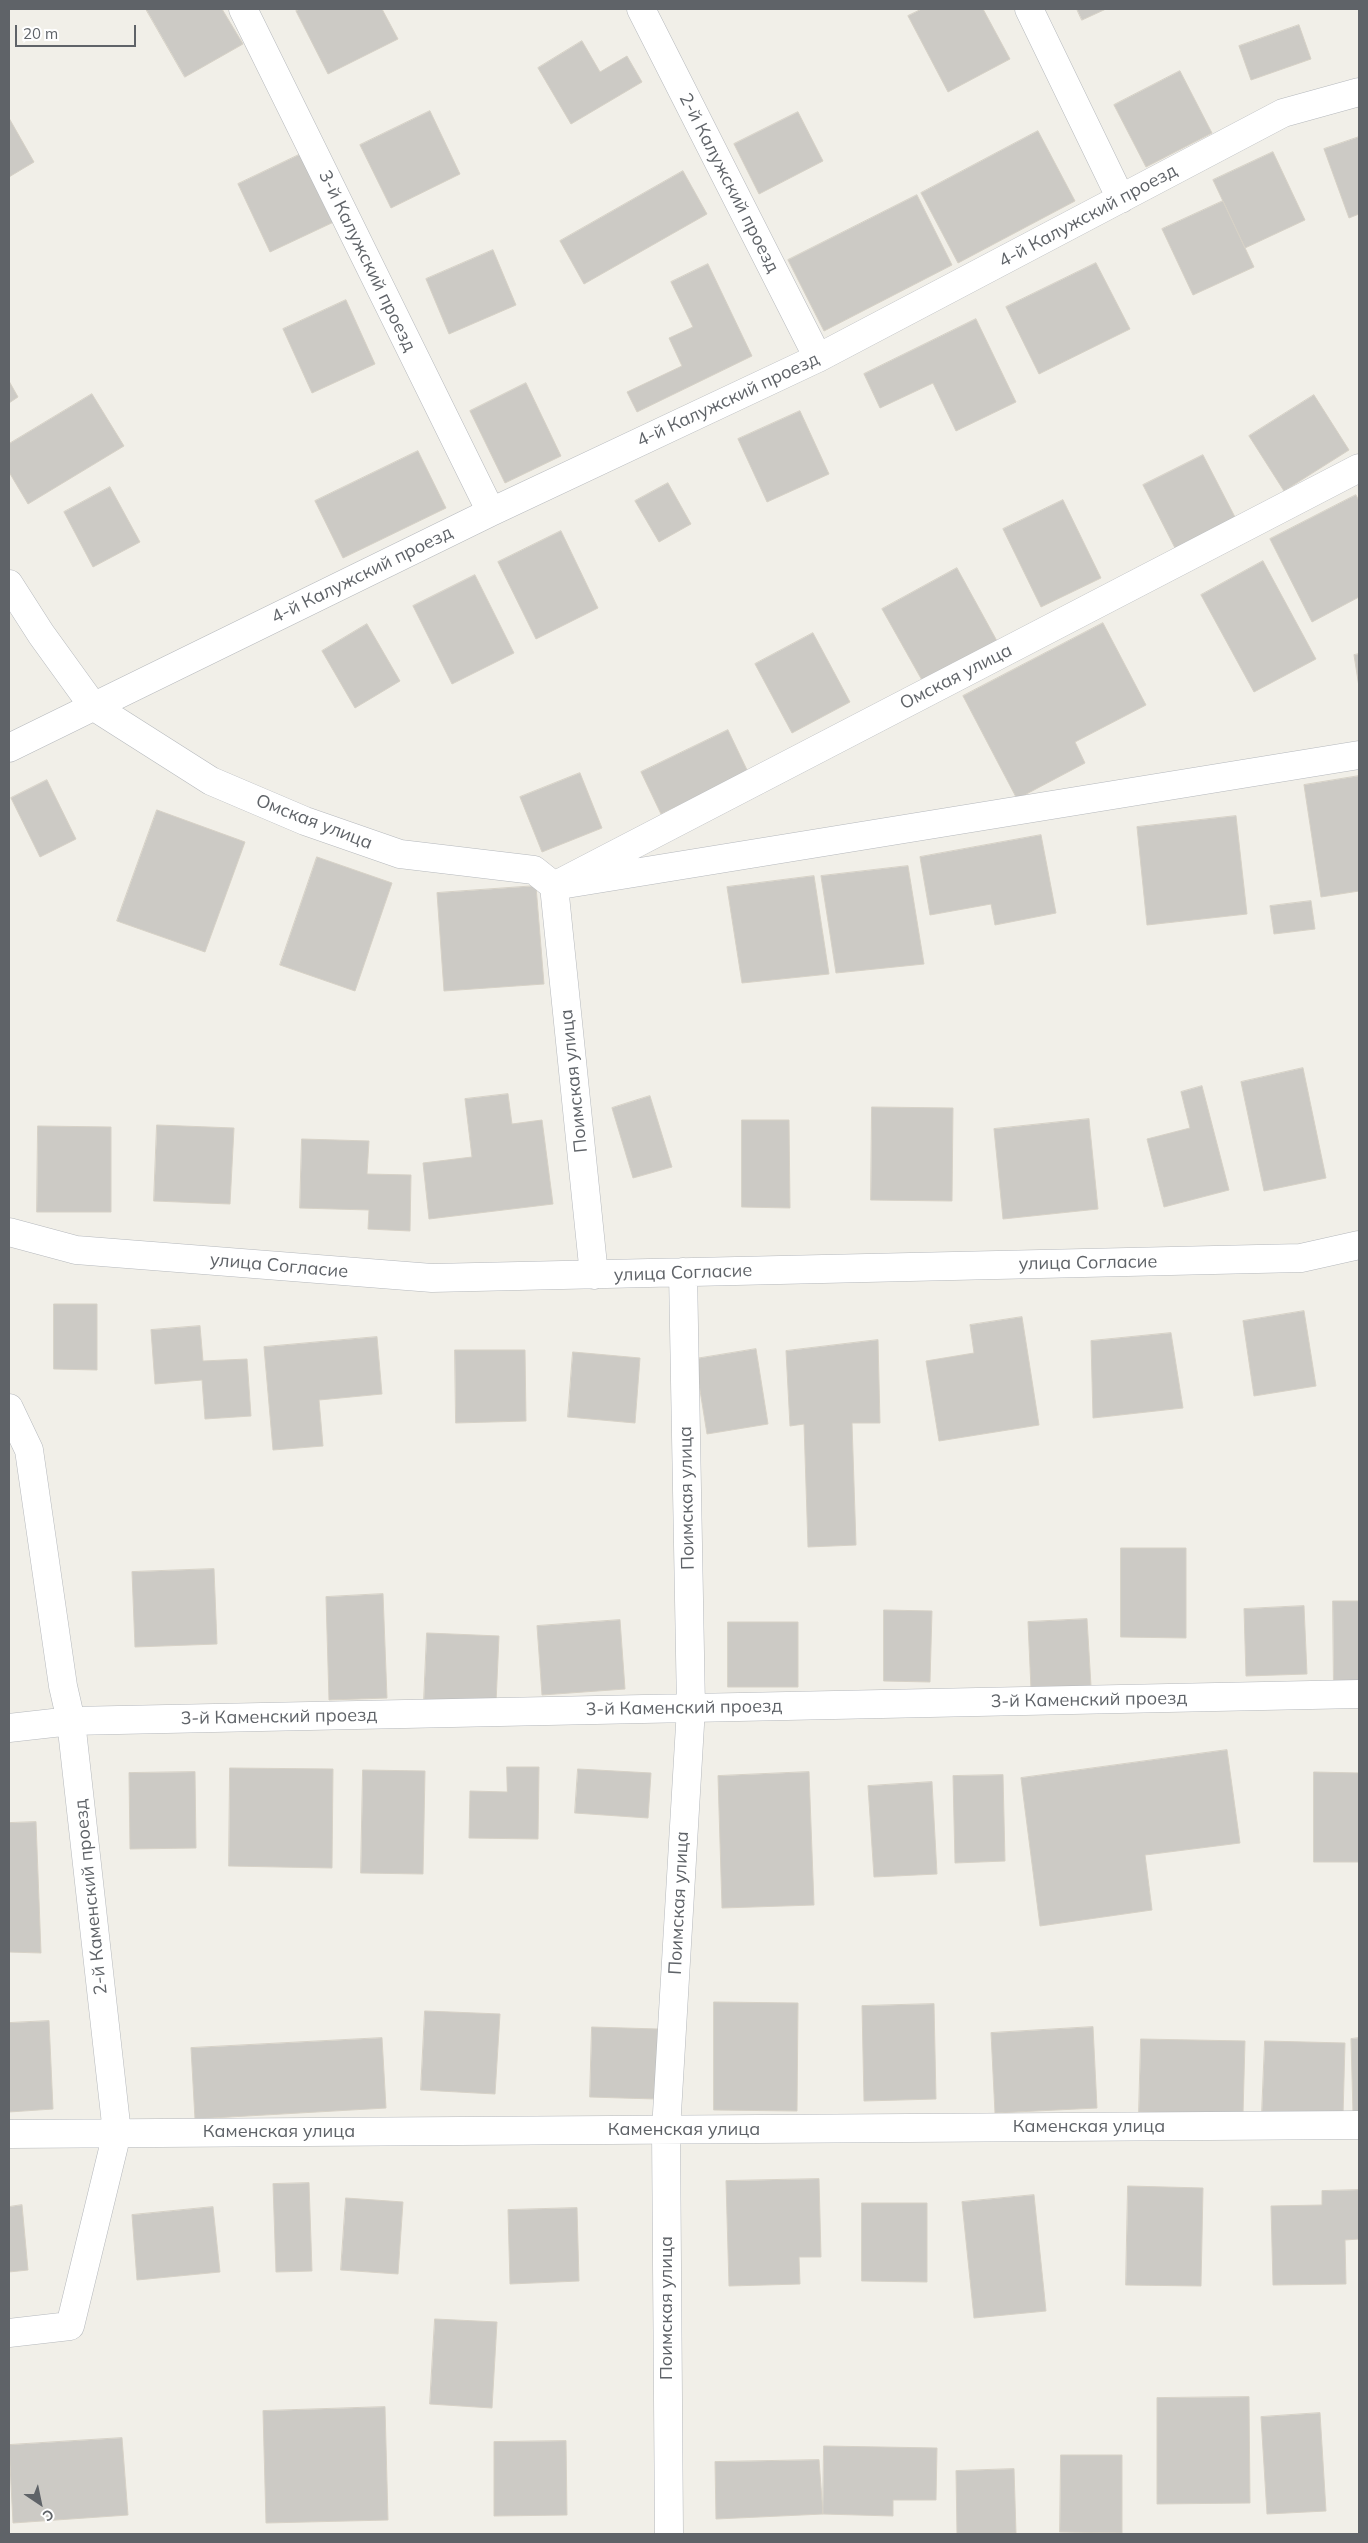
<!DOCTYPE html>
<meta charset="utf-8">
<style>
body{margin:0}
#map{position:relative;width:1368px;height:2543px;overflow:hidden;background:#f1efe8;font-family:Mulish,sans-serif}
canvas{display:block}
.frame{position:absolute;inset:0;border:10px solid #5f6368;pointer-events:none}
.north{position:absolute;left:15px;top:2478px;width:50px;height:50px;-webkit-text-stroke:4px #fff;paint-order:stroke;rotate:146deg;font-size:14px;font-weight:700;line-height:20px;text-align:center;color:#5f6368}
.north::after{content:'';display:block;margin:auto;width:18px;height:22px;background:#5f6368;clip-path:polygon(50% 0,100% 100%,50% 72%,0 100%)}
.scale{position:absolute;left:15px;top:25px;width:121px;height:22px;box-sizing:border-box;border:2px solid #5f6368;border-top:0;padding-left:6px;font-size:15px;line-height:18px;white-space:nowrap;color:#5f6368;-webkit-text-stroke:4px #fff;paint-order:stroke}
</style>
<div id="map">
<canvas width="1368" height="2543"></canvas>
<div class="frame"></div>
<div class="north">С</div>
<div class="scale">20 m</div>
</div>
<script>
const ctx = document.querySelector('canvas').getContext('2d');
ctx.lineJoin = 'round';
function fill(path, color) {
  ctx.fillStyle = color;
  ctx.fill(path, 'evenodd');
}
function strokePath(path, color, width, dash) {
  ctx.strokeStyle = color;
  ctx.lineWidth = width;
  ctx.lineCap = dash ? 'butt' : 'round';
  ctx.setLineDash(dash || []);
  ctx.stroke(path);
}
function label(font, color, halo, rows, align = 'center') {
  ctx.font = font + ' Mulish,sans-serif';
  ctx.lineWidth = 4;
  ctx.setLineDash([]);
  ctx.textBaseline = 'middle';
  ctx.strokeStyle = halo;
  ctx.fillStyle = color;
  for (const [text, x, y, turn = 0] of rows) {
    ctx.save();
    ctx.translate(x, y);
    ctx.rotate((+turn || 0) * Math.PI / 180);
    ctx.textAlign = isNaN(turn) ? turn : align;
    if (halo) ctx.strokeText(text, 0, 0);
    ctx.fillText(text, 0, 0);
    ctx.restore();
  }
}
const building = new Path2D(`
 M 146,9 L 222,9 L 243,44 L 185,77 Z
 M 300,9 L 382,9 L 398,39 L 328,74 L 296,11 Z
 M 922,9 L 983,9 L 1010,59 L 948,92 L 908,16 Z
 M 1077,9 L 1106,9 L 1082,20 Z
 M 1299,25 L 1311,59 L 1251,80 L 1239,46 Z
 M 582,41 L 600,72 L 627,56 L 642,82 L 571,124 L 538,68 Z
 M 1180,71 L 1212,133 L 1146,167 L 1114,105 Z
 M 430,111 L 460,174 L 391,208 L 360,145 Z
 M 798,112 L 823,161 L 759,194 L 734,144 Z
 M 9,118 L 34,162 L 9,177 Z
 M 1038,131 L 1075,201 L 958,263 L 921,193 Z
 M 1359,137 L 1359,214 L 1349,218 L 1324,149 Z
 M 305,152 L 338,220 L 270,252 L 238,184 Z
 M 1273,152 L 1305,220 L 1245,248 L 1213,180 Z
 M 683,171 L 707,214 L 584,284 L 560,241 Z
 M 917,195 L 952,265 L 824,331 L 788,260 Z
 M 1223,201 L 1254,267 L 1193,295 L 1162,229 Z
 M 493,250 L 516,305 L 449,334 L 426,279 Z
 M 1096,263 L 1130,329 L 1039,374 L 1006,307 Z
 M 708,264 L 752,356 L 637,412 L 627,392 L 682,366 L 669,338 L 693,327 L 671,282 Z
 M 346,300 L 375,364 L 312,393 L 283,329 Z
 M 976,319 L 1016,402 L 956,431 L 933,383 L 880,408 L 864,374 Z
 M 9,381 L 18,397 L 9,403 Z
 M 526,383 L 561,456 L 505,483 L 470,411 Z
 M 92,394 L 124,446 L 28,504 L 9,472 L 9,444 Z
 M 1314,395 L 1349,450 L 1284,491 L 1249,436 Z
 M 800,411 L 829,474 L 767,502 L 738,439 Z
 M 418,451 L 446,508 L 343,558 L 315,501 Z
 M 1203,455 L 1236,519 L 1176,550 L 1143,485 Z
 M 668,483 L 691,524 L 659,542 L 635,501 Z
 M 110,487 L 140,542 L 93,567 L 64,512 Z
 M 1356,495 L 1359,501 L 1359,597 L 1312,622 L 1270,539 Z
 M 1063,500 L 1101,578 L 1041,607 L 1003,529 Z
 M 561,531 L 598,608 L 536,639 L 498,562 Z
 M 1263,561 L 1316,659 L 1254,692 L 1201,595 Z
 M 957,568 L 997,641 L 923,682 L 882,609 Z
 M 475,575 L 514,653 L 452,684 L 413,606 Z
 M 1103,623 L 1146,705 L 1075,742 L 1085,763 L 1017,799 L 963,696 Z
 M 367,624 L 400,681 L 355,708 L 322,651 Z
 M 813,633 L 850,702 L 792,733 L 755,664 Z
 M 1359,654 L 1359,687 L 1354,655 Z
 M 728,730 L 748,772 L 661,814 L 641,772 Z
 M 580,773 L 602,828 L 542,852 L 520,797 Z
 M 1359,776 L 1359,891 L 1321,897 L 1304,785 Z
 M 47,780 L 76,839 L 40,857 L 11,798 Z
 M 157,810 L 245,842 L 205,952 L 117,921 Z
 M 1236,816 L 1247,914 L 1147,925 L 1137,827 Z
 M 1041,835 L 1056,913 L 995,925 L 991,904 L 930,915 L 920,857 Z
 M 317,857 L 392,883 L 355,991 L 280,965 Z
 M 908,866 L 924,964 L 836,973 L 821,876 Z
 M 814,876 L 829,974 L 742,983 L 727,887 Z
 M 536,886 L 544,984 L 444,991 L 437,893 Z
 M 1311,901 L 1315,929 L 1274,934 L 1270,906 Z
 M 1303,1068 L 1326,1178 L 1264,1191 L 1241,1082 Z
 M 1202,1086 L 1229,1190 L 1164,1207 L 1147,1139 L 1190,1128 L 1181,1092 Z
 M 508,1094 L 512,1124 L 542,1120 L 553,1204 L 429,1219 L 423,1163 L 472,1157 L 465,1099 Z
 M 650,1096 L 672,1167 L 633,1178 L 612,1108 Z
 M 872,1107 L 953,1108 L 952,1201 L 871,1200 Z
 M 1089,1119 L 1098,1209 L 1003,1219 L 994,1129 Z
 M 742,1120 L 789,1120 L 790,1208 L 742,1207 Z
 M 157,1125 L 234,1128 L 230,1204 L 154,1201 Z
 M 38,1126 L 111,1127 L 111,1212 L 37,1212 Z
 M 302,1139 L 369,1141 L 367,1174 L 411,1175 L 410,1231 L 368,1229 L 369,1210 L 300,1208 Z
 M 54,1304 L 97,1304 L 97,1370 L 54,1369 Z
 M 1304,1311 L 1316,1386 L 1254,1396 L 1243,1321 Z
 M 1022,1317 L 1039,1425 L 939,1441 L 926,1361 L 974,1353 L 970,1325 Z
 M 200,1326 L 203,1361 L 247,1359 L 251,1416 L 205,1419 L 202,1380 L 155,1384 L 151,1330 Z
 M 1171,1333 L 1183,1408 L 1093,1418 L 1091,1341 Z
 M 377,1337 L 382,1394 L 319,1400 L 323,1446 L 273,1450 L 264,1347 Z
 M 878,1340 L 880,1423 L 852,1423 L 856,1545 L 808,1547 L 804,1424 L 790,1426 L 786,1351 Z
 M 756,1349 L 768,1424 L 707,1434 L 695,1359 Z
 M 455,1350 L 525,1350 L 526,1421 L 456,1423 Z
 M 573,1352 L 640,1358 L 635,1423 L 568,1417 Z
 M 1121,1548 L 1186,1548 L 1186,1638 L 1121,1637 Z
 M 214,1569 L 217,1644 L 135,1647 L 132,1572 Z
 M 383,1594 L 387,1698 L 329,1700 L 326,1597 Z
 M 1333,1601 L 1359,1601 L 1359,1695 L 1334,1695 Z
 M 1304,1606 L 1307,1674 L 1246,1676 L 1244,1609 Z
 M 884,1610 L 932,1611 L 930,1682 L 884,1681 Z
 M 1087,1619 L 1091,1686 L 1031,1689 L 1028,1622 Z
 M 620,1620 L 625,1689 L 542,1695 L 537,1626 Z
 M 728,1622 L 798,1622 L 798,1687 L 728,1687 Z
 M 427,1633 L 499,1636 L 496,1703 L 424,1701 Z
 M 1227,1750 L 1240,1843 L 1145,1855 L 1152,1910 L 1040,1926 L 1021,1778 Z
 M 507,1767 L 539,1767 L 538,1839 L 469,1838 L 470,1791 L 507,1792 Z
 M 230,1768 L 333,1769 L 332,1868 L 229,1866 Z
 M 578,1769 L 651,1773 L 648,1818 L 575,1813 Z
 M 363,1770 L 425,1771 L 423,1874 L 361,1873 Z
 M 195,1772 L 196,1848 L 130,1849 L 129,1773 Z
 M 809,1772 L 814,1905 L 722,1908 L 718,1776 Z
 M 1314,1772 L 1359,1773 L 1359,1862 L 1314,1862 Z
 M 1003,1775 L 1005,1861 L 955,1863 L 953,1776 Z
 M 932,1782 L 937,1874 L 874,1877 L 868,1786 Z
 M 36,1822 L 41,1953 L 9,1952 L 9,1823 Z
 M 714,2002 L 798,2003 L 797,2111 L 714,2110 Z
 M 934,2004 L 936,2099 L 864,2101 L 862,2006 Z
 M 425,2011 L 500,2014 L 495,2094 L 421,2090 Z
 M 49,2021 L 53,2109 L 9,2112 L 9,2023 Z
 M 592,2027 L 658,2029 L 655,2099 L 590,2097 Z
 M 1093,2027 L 1097,2108 L 995,2113 L 991,2033 Z
 M 382,2038 L 386,2108 L 195,2119 L 191,2048 Z
 M 1359,2038 L 1359,2113 L 1353,2114 L 1351,2039 Z
 M 1141,2039 L 1245,2041 L 1243,2114 L 1139,2112 Z
 M 1265,2041 L 1345,2043 L 1343,2116 L 1262,2113 Z
 M 819,2179 L 821,2257 L 799,2257 L 800,2284 L 729,2286 L 726,2181 Z
 M 309,2183 L 312,2271 L 276,2272 L 273,2184 Z
 M 1128,2186 L 1203,2188 L 1201,2286 L 1126,2285 Z
 M 1359,2190 L 1359,2239 L 1345,2240 L 1346,2284 L 1273,2285 L 1271,2206 L 1322,2205 L 1322,2191 Z
 M 1034,2195 L 1046,2311 L 974,2318 L 962,2202 Z
 M 346,2198 L 403,2202 L 398,2274 L 341,2270 Z
 M 862,2203 L 927,2203 L 927,2282 L 862,2281 Z
 M 22,2205 L 28,2270 L 9,2272 L 9,2207 Z
 M 213,2207 L 220,2272 L 137,2280 L 132,2215 Z
 M 577,2208 L 579,2281 L 510,2284 L 508,2210 Z
 M 435,2319 L 497,2322 L 492,2408 L 430,2404 Z
 M 1249,2397 L 1250,2503 L 1157,2504 L 1157,2398 Z
 M 385,2407 L 388,2520 L 266,2523 L 263,2411 Z
 M 1320,2413 L 1326,2511 L 1267,2514 L 1261,2417 Z
 M 122,2438 L 128,2515 L 13,2523 L 9,2445 Z
 M 566,2441 L 567,2515 L 494,2516 L 494,2442 Z
 M 824,2446 L 937,2448 L 936,2500 L 893,2500 L 893,2516 L 823,2514 Z
 M 1061,2455 L 1122,2455 L 1122,2533 L 1060,2532 Z
 M 819,2460 L 823,2514 L 716,2519 L 715,2462 Z
 M 1014,2469 L 1016,2533 L 957,2534 L 956,2471 Z`);
fill(building, '#cccac5');
strokePath(building, '#d6d1c6', 1);
const street = new Path2D(`
 M 243,9 L 491,512
 M 641,9 L 818,358
 M 1029,9 L 1121,199
 M 9,584 L 41,634 L 93,706 L 211,781 L 305,821 L 400,854 L 534,870 L 554,886 L 1359,755
 M 9,748 L 491,512 L 818,358 L 1283,113 L 1359,92
 M 9,1232 L 76,1250 L 432,1278 L 1301,1258 L 1359,1245
 M 594,1275 L 554,886 L 1359,468
 M 9,1408 L 29,1450 L 63,1686 L 71,1721 L 117,2133 L 70,2326 L 9,2333
 M 9,1728 L 71,1721 L 1359,1694
 M 9,2134 L 1359,2125
 M 669,2534 L 666,2130 L 691,1708 L 683,1272`);
strokePath(street, '#b5b8bc', 29);
strokePath(street, '#fff', 28);
label('18px', '#5f6368', '#fff', [
 ["2-й Калужский проезд",729,183,63],
 ["4-й Калужский проезд",1088,216,-28],
 ["3-й Калужский проезд",367,261,64],
 ["4-й Калужский проезд",728,400,-25],
 ["4-й Калужский проезд",362,575,-26],
 ["Омская улица",956,677,-27],
 ["Омская улица",314,822,21],
 ["Поимская улица",574,1081,-96],
 ["улица Согласие",1088,1263,-1],
 ["улица Согласие",279,1266,5],
 ["улица Согласие",683,1273,-2],
 ["Поимская улица",687,1498,-91],
 ["3-й Каменский проезд",1089,1700,-1],
 ["3-й Каменский проезд",684,1708,-1],
 ["3-й Каменский проезд",279,1717,-1],
 ["2-й Каменский проезд",91,1897,-96],
 ["Поимская улица",679,1903,-87],
 ["Каменская улица",1089,2127],
 ["Каменская улица",684,2130],
 ["Каменская улица",279,2132],
 ["Поимская улица",667,2308,-90]
]);
</script>
